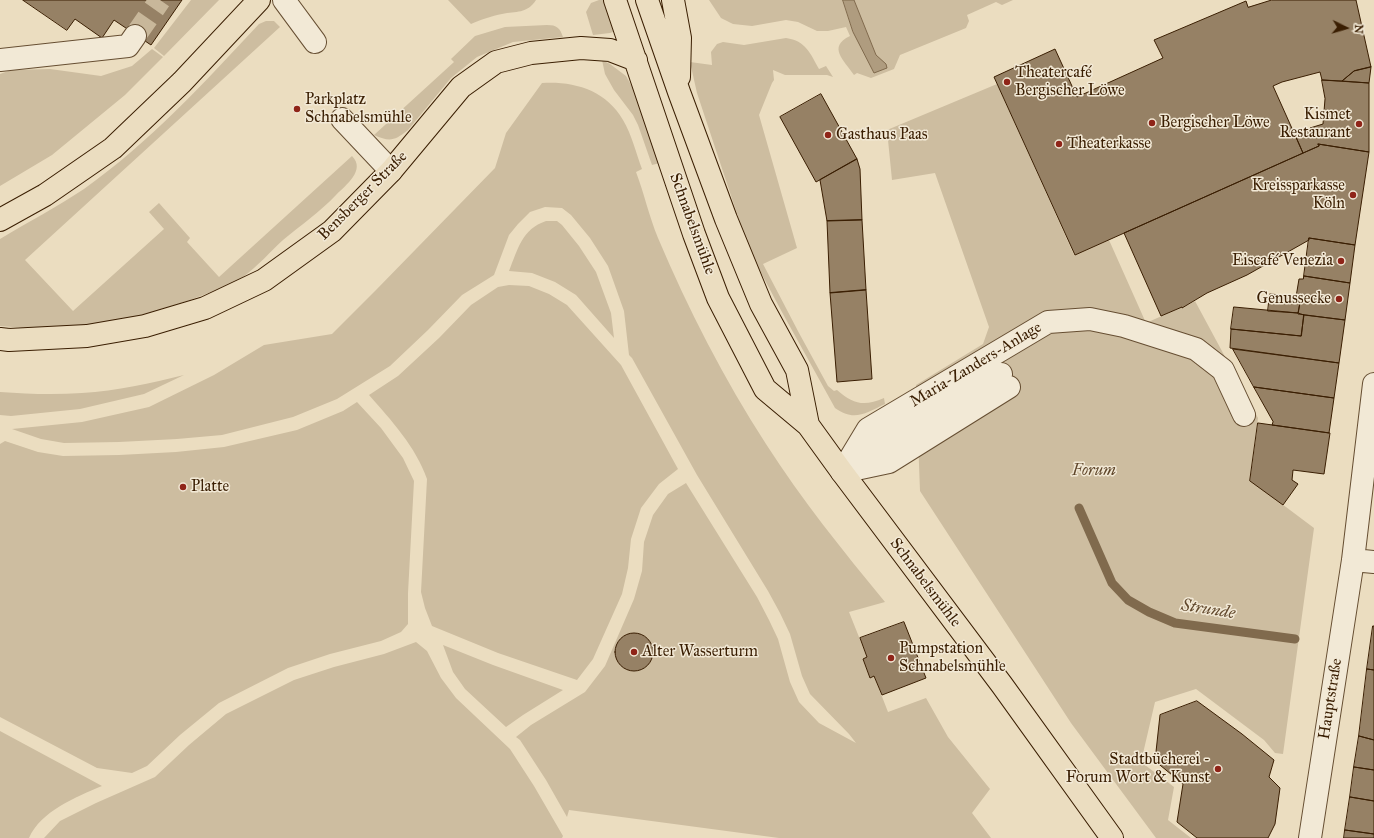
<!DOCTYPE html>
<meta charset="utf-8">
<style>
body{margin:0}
#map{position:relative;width:1374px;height:838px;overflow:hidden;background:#ebddc0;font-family:"IM FELL Great Primer",serif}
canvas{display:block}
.north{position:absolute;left:1326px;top:8px;width:40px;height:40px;-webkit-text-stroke:3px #f2e9d6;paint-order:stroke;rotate:95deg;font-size:11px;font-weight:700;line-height:16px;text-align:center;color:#3a1e02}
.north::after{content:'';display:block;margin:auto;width:14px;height:18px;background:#3a1e02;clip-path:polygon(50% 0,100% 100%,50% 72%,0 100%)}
</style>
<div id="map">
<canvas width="1374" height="838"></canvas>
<div class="north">N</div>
</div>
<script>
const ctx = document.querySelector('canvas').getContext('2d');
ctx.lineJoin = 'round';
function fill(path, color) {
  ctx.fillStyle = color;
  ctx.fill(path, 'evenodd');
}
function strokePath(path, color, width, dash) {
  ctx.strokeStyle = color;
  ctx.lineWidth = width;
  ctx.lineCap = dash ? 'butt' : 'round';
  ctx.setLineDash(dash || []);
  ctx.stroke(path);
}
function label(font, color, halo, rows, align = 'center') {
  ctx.font = font + ' "IM FELL Great Primer",serif';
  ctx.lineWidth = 3;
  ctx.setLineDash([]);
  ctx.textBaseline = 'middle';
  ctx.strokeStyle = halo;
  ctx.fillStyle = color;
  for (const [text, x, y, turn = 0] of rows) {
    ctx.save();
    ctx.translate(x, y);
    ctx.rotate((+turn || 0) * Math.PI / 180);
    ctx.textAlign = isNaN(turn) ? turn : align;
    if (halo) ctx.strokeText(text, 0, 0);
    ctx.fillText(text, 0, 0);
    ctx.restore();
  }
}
fill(new Path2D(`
 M 191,0 L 219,0 L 164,56 L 154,48 Z
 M 448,0 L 536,0 C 527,14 516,11 502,14 C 492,16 480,20 471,24 Z
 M 599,0 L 604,0 L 613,29 L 613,32 L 610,33 L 593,35 L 586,12 L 591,3 Z
 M 709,0 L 1013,0 L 1002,5 L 996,2 L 967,15 L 969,21 L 966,28 L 900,55 L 894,69 L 871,78 L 857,73 L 854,75 C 844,60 827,47 850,36 L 846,27 L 828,31 L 817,31 L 798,22 L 786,20 L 752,26 L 733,24 L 721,18 Z
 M 266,21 L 274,21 L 280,27 L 25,260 L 73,311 L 164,229 L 149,212 L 159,203 L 190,238 L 187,242 L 219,277 L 352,156 C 366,170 346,185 336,195 C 320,212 301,225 283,240 C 270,252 258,266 243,277 C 230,286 205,294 190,300 C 154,312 117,323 79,327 C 53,330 26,328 0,326 L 0,239 C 28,222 57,207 84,189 C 150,142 204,83 259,24 Z
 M 547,25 C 557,25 560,28 563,37 L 513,42 L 477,57 L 451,78 L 408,130 C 394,141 390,142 374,135 L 454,62 L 451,59 L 475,36 L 505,27 Z
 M 786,38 C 806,41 810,53 819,69 L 826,66 L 833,77 L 827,75 L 785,75 L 773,70 L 774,80 L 772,83 L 759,115 L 797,248 L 763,264 L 799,333 L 828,386 L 834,391 L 837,390 C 853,404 864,407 884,398 L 885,404 C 866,413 854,422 835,408 L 783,314 L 760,271 L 746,241 L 697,93 L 690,62 L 712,65 L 711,52 L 717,44 L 723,42 L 744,45 Z
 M 152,49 L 163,57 L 125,95 L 52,155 L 0,186 L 0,74 L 11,70 L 50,69 L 101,76 L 132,66 Z
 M 602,60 L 610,64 L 626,76 L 634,90 L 660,163 L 652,165 L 638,125 L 633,115 L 614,90 L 605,74 Z
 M 542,83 C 574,81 606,90 623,120 C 632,135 636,153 642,169 L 636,172 C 644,193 649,216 658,238 C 688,309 724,379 766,444 C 802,500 843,551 885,602 L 849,612 L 867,657 L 863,660 L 870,678 L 874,676 L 888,712 L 926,698 L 948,737 L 990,789 L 972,813 L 991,838 L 779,838 L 569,810 L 567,817 L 546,780 L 520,740 L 516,737 L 531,725 L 585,692 L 605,666 L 634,599 L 642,571 L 644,542 L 653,515 L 668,494 L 686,483 L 757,597 L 769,620 L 778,639 L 790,682 L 799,702 L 819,723 L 856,743 L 849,734 L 810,694 L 802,676 L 790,634 L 780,613 L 768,591 L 697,475 L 632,358 L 629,355 L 624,311 L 608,266 L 590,238 L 571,215 L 562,208 L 545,207 L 530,212 L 518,224 L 509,235 L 494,275 L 462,295 L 428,330 L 390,366 L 337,399 L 293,417 L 222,435 L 177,439 L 119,442 L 64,443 L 41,439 L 12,429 L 82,422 L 149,407 L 214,375 L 264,345 L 332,334 L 376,290 L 495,168 L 506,133 Z
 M 997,84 L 1074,255 L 1109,240 L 1146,323 L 1182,307 L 1182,308 L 1195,301 L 1258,418 L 1250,480 L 1314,528 L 1283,754 L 1275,753 L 1264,740 L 1196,689 L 1155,702 L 1141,762 L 1174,787 L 1168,820 L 1191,838 L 1156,838 L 1071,723 L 920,491 L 916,385 L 983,344 L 989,327 L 935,173 L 892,180 L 887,130 Z
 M 546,221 L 557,221 L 562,225 L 579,246 L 596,272 L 611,313 L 614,338 L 576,295 L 555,282 L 532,273 L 509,271 C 518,249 522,229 546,221 Z
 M 509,285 L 529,286 L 549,294 L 567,305 L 621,365 L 678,469 L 659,484 L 641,508 L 631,539 L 628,568 L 622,594 L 593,659 L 577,680 L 498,653 L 432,626 L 425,608 L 421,592 L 427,479 C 416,447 391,420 369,395 L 398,376 L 439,338 L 471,305 L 498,287 Z
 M 184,375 L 144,394 L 80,409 L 11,416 L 0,415 L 0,392 C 27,394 55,395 82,393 C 117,391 151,383 184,375 Z
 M 357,402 L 381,428 L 403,458 L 414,481 L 408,593 L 408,624 L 401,632 L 381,641 L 330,654 L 288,668 L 219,703 L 180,735 L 147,766 L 132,773 L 97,768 L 0,717 L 0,444 L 5,441 L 38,452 L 63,456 L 119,455 L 176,452 L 224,447 L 297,430 L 343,411 Z
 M 416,642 L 427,651 L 441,678 L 456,698 L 510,749 L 534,786 L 563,836 L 562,838 L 44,838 L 60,821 L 96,803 L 155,777 L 189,745 L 226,714 L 294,680 L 334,667 L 384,654 Z
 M 443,645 L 493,665 L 563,690 L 523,715 L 506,727 L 465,689 L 453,672 Z
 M 0,731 L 91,780 L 102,786 C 76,797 41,811 29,838 L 0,838 Z`), '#cdbda0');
const water = new Path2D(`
 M 843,0 L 854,0 L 876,55 L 886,64 L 887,68 L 874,73 L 853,32 Z`);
fill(water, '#af9c7f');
strokePath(water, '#806a4d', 1);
strokePath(new Path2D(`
 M 1079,508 L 1112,583 L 1128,600 L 1149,612 L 1175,623 L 1295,639`), '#806a4d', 9);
const building = new Path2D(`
 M 23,0 L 182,0 L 151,45 L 114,20 L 102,38 L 75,19 L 67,30 Z
 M 1272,0 L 1356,0 L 1371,67 L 1354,71 L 1342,81 L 1322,80 L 1320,72 L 1282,82 L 1273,86 L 1303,153 L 1075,255 L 994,77 L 1055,49 L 1077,97 L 1163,58 L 1154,40 L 1246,1 L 1248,7 Z
 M 1371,67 L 1369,83 L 1342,81 L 1354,71 Z
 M 1322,80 L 1369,83 L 1369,152 L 1318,144 L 1319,146 L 1303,153 L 1296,137 L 1311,130 L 1310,128 L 1323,124 L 1325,99 Z
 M 821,94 L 857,159 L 816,182 L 780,117 Z
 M 1318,144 L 1369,152 L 1355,245 L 1309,238 L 1309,240 L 1247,275 L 1207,293 L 1182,308 L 1182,307 L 1161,316 L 1124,233 L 1319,146 Z
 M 857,159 L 860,169 L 862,220 L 827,221 L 820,180 Z
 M 862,220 L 866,290 L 830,293 L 827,221 Z
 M 1309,238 L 1355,245 L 1350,283 L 1304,276 Z
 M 1304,276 L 1350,283 L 1345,320 L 1298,314 L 1301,297 L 1296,297 L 1299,279 L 1303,279 Z
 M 866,290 L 872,379 L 837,382 L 830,293 Z
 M 1270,294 L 1301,297 L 1298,313 L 1268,311 Z
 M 1234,307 L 1298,313 L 1304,315 L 1301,336 L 1231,329 Z
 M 1304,315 L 1345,320 L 1339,363 L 1230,348 L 1231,329 L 1301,336 Z
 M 1233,349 L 1339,363 L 1334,398 L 1254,387 Z
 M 1254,387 L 1334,398 L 1329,433 L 1272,425 L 1273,422 Z
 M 1258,423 L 1330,433 L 1324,474 L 1293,470 L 1292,480 L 1298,484 L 1283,505 L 1250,481 Z
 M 904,622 L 926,678 L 882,695 L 874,676 L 870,678 L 863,659 L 867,657 L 860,638 Z
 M 1373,626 L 1374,626 L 1374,670 L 1367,669 Z
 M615 652a19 19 0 1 1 38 0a19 19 0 1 1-38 0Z
 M 1367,669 L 1374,670 L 1374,740 L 1359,736 Z
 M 1197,701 L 1242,734 L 1274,760 L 1269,777 L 1280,788 L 1275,824 L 1268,838 L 1197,838 L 1177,822 L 1183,784 L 1155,761 L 1160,715 Z
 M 1359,736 L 1374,740 L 1374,770 L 1354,767 Z
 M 1354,767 L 1374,770 L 1374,801 L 1350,797 Z
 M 1350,797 L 1374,801 L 1374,834 L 1345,830 Z
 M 1345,830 L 1374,834 L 1374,838 L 1344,838 Z`);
fill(building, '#968165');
strokePath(building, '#3a1e02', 1);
strokePath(new Path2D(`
 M 135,36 L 160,0`), '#c8b79a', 22, [22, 11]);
const minor = new Path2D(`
 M 284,0 L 315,42
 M 0,60 L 128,46 L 135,36
 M 342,119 L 391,171
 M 851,466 L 881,444 L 1001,374
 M 842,472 L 868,429 L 1048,322 L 1090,319 L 1124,326 L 1196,349 L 1223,370 L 1244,415
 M 842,472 L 889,462 L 1009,387
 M 1353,560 L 1374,562
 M 1310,838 L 1353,560 L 1374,384`);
const major = new Path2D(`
 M 615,0 L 694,234 L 718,298 L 765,389 L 808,425 L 842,472 L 1002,685 L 1112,838
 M 647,0 L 679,92 L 726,219 L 761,304 L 797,370 L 808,425
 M 673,0 L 680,38 L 679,77
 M 0,220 L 45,195 L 113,148 L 182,82 L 259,0
 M 0,339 L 9,340 L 87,336 L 145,326 L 205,308 L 264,280 L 332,231 L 391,171 L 461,87 L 496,62 L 531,53 L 581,48 L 610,50 L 636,60`);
strokePath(minor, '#664e32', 24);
strokePath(major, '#3a1e02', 24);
strokePath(minor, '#f2e9d6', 22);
strokePath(major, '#ebddc0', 22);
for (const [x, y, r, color] of [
 [1007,82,4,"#8f2418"],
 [297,109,4,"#8f2418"],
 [1152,123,4,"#8f2418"],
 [1359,124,4,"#8f2418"],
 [828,135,4,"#8f2418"],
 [1059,144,4,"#8f2418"],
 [1353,195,4,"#8f2418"],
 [1341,261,4,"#8f2418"],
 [1339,299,4,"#8f2418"],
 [183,487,4,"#8f2418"],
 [634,652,4,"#8f2418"],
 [891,658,4,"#8f2418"],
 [1218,769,4,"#8f2418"]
]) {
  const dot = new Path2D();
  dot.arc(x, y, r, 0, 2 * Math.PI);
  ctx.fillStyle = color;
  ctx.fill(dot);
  strokePath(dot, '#f2e9d6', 1.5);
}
label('16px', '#3a1e02', '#f2e9d6', [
 ["Theatercafé",1015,73],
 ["Bergischer Löwe",1015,91],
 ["Parkplatz",305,100],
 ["Schnabelsmühle",305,118],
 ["Kismet",1351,115,"right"],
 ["Restaurant",1351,133,"right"],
 ["Bergischer Löwe",1160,123],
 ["Gasthaus Paas",836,135],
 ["Theaterkasse",1067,144],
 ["Kreissparkasse",1345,186,"right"],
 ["Köln",1345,204,"right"],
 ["Eiscafé Venezia",1333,261,"right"],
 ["Genussecke",1331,299,"right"],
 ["Platte",191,487],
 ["Pumpstation",899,649],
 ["Schnabelsmühle",899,667],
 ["Alter Wasserturm",642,652],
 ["Stadtbücherei -",1210,760,"right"],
 ["Forum Wort & Kunst",1210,778,"right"]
], 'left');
label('16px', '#3a1e02', '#f2e9d6', [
 ["Bensberger Straße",363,196,-45],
 ["Schnabelsmühle",692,224,70],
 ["Maria-Zanders-Anlage",976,365,-31],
 ["Schnabelsmühle",925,583,53],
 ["Hauptstraße",1331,699,-81]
]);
label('italic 16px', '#5f462a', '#f2e9d6', [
 ["Forum",1094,471]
]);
label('italic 17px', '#634a2e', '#f2e9d6', [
 ["Strunde",1208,610,9]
]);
</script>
